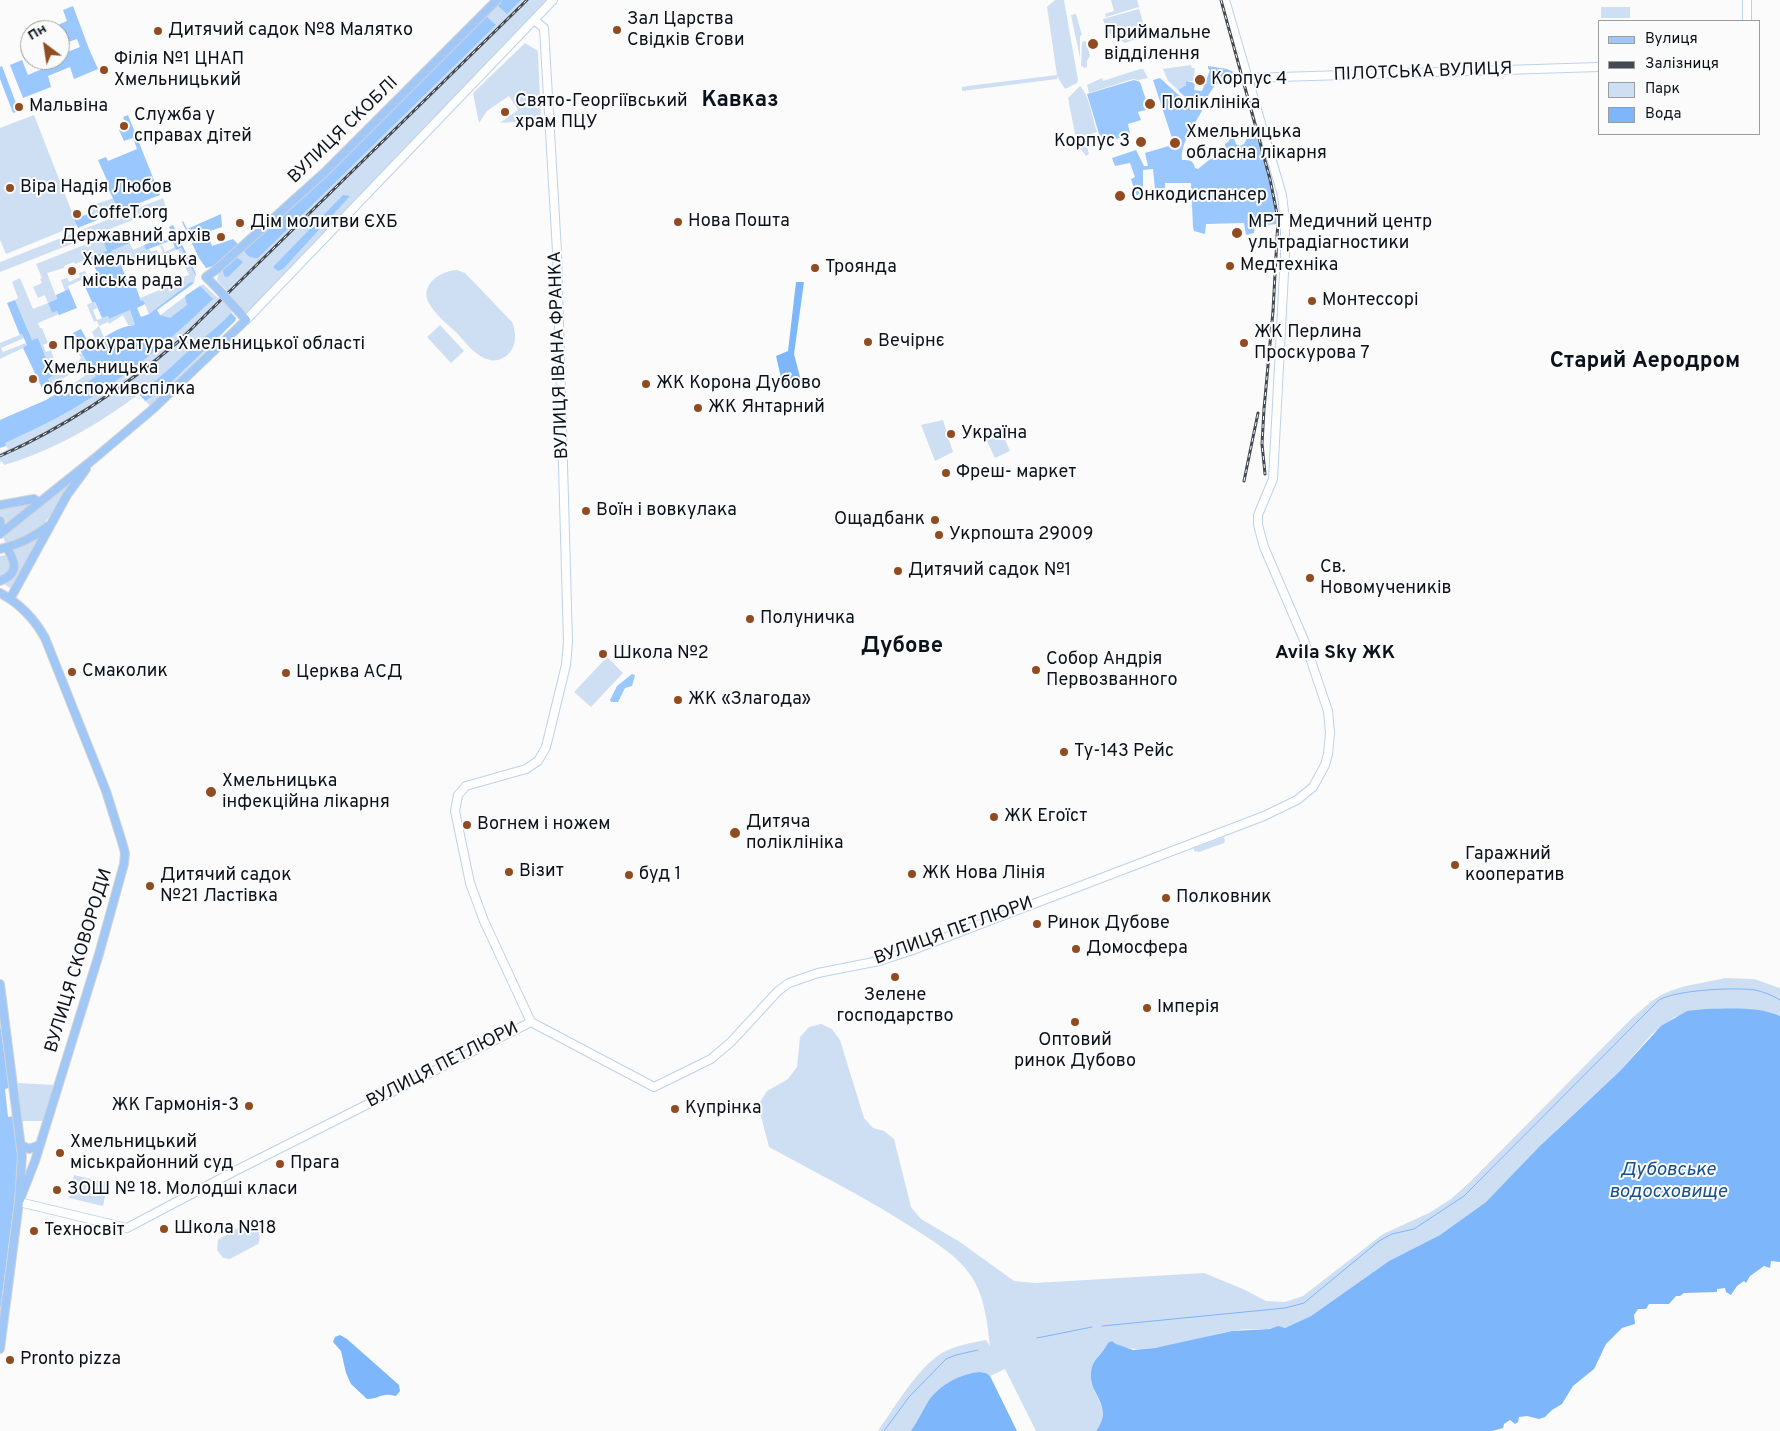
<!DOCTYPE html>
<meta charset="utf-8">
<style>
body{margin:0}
#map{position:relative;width:1780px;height:1431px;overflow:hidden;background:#fbfbfb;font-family:Overpass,sans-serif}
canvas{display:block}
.legend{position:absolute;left:1598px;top:20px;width:162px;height:115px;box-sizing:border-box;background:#fbfbfb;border:1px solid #9b9ea1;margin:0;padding:6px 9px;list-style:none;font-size:15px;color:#0b121b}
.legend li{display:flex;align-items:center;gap:10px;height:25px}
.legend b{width:25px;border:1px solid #9b9ea1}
.north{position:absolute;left:20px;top:20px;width:50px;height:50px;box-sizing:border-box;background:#fbfbfb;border:1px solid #9b9ea1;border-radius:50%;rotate:329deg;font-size:14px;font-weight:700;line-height:20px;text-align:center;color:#0b121b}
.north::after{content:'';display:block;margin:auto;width:18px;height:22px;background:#904b20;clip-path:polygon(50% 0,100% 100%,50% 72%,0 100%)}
</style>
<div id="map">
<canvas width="1780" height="1431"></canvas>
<ul class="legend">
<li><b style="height:6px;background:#a0c7f5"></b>Вулиця</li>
<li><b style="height:6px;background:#444a51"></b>Залізниця</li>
<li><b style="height:14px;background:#cedff4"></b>Парк</li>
<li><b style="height:14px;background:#7db6fb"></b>Вода</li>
</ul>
<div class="north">Пн</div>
</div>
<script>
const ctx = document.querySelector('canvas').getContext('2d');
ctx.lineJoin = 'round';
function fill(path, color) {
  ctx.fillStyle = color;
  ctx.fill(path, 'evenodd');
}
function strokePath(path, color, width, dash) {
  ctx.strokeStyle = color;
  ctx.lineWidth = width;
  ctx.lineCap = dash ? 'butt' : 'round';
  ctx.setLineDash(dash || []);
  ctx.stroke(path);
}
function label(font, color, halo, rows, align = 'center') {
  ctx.font = font + ' Overpass,sans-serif';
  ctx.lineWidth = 4;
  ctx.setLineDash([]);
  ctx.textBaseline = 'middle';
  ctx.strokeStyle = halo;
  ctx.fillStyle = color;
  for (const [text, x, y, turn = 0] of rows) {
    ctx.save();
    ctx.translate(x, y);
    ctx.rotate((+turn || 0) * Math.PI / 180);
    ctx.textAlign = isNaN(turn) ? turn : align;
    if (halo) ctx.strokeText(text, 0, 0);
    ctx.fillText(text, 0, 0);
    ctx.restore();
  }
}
fill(new Path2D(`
 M 502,0 L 551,0 L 246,317 L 236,307 L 231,312 L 236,318 L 235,321 L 209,347 L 206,354 L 150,406 L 139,394 C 99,424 53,451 4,465 L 2,461 L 0,462 L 0,453 L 8,449 L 4,443 L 0,420 C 22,410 46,402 66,389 C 114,357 154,316 203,284 L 218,298 L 226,290 L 217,280 L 219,271 Z
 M 1055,0 L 1064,0 L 1078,80 L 1077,83 L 1065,89 L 1057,76 L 1057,79 L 962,91 L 962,87 L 968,86 L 1057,75 L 1047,7 Z
 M 1111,0 L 1137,0 L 1139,7 L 1106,17 L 1105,14 L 1114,11 Z
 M 1601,7 L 1630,7 L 1630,18 L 1601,18 Z
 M 1139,9 L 1146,32 L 1138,38 L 1125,43 L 1106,31 L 1103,19 Z
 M 1076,14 L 1082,35 L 1080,36 L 1080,58 L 1071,15 Z
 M 1086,41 L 1090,56 L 1087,61 L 1087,67 L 1085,68 L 1081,66 L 1082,42 Z
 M 525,43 L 538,51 L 541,120 L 500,123 L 518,110 L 509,96 L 487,111 L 479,123 L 473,93 Z
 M 1191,65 L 1192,68 L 1195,68 L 1193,81 L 1187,81 L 1186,85 L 1178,90 L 1168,81 L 1163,69 Z
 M 1140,69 L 1143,69 L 1148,78 L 1138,80 L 1133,79 L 1089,93 L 1087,85 L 1102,78 L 1103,81 Z
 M 1080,86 C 1089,94 1093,121 1097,132 L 1084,136 L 1089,154 L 1086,156 L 1077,144 L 1068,98 Z
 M 34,115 L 77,225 L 6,254 L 0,240 L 0,128 Z
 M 114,198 L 118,208 L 96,217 L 90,206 Z
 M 163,198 L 166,207 L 0,272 L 0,262 Z
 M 102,238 L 108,251 L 75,264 L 74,262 L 64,266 L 64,268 L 47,273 L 57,299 L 48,303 L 52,313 L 57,311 L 59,314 L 38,323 L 40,328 L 42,328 L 48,343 L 43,345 L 46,352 L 51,350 L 58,371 L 78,361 L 81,358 L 79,354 L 82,354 L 87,362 L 51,387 L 48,379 L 53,376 L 38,338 L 32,340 L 15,300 L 18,298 L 12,282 L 20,278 L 33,309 L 48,303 L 45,295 L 38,298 L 33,287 L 42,283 L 40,279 L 42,278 L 36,264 Z
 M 130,243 L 133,250 L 144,245 L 146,250 L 149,249 L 151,252 L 156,250 L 159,254 L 163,252 L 160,246 L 162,245 L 165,252 L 175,247 L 176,250 L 138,265 L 136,259 L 117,267 L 111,251 Z
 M 181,248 L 195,275 L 196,274 L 194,283 L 191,283 L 149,314 L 143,300 L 141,301 L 140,298 L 184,280 L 183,277 L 189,275 L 178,249 Z
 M 457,270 L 465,273 L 512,322 C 516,331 517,344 510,352 C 506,358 497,362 490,360 C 476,357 466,343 457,333 C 448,325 437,316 430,305 C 418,286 439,271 457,270 Z
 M 85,271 L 88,277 L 68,286 L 69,289 L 65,291 L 61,280 L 67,278 L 69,282 L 80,277 L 79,273 Z
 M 94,301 L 97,308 L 93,310 L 97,320 L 108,316 L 109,319 L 130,310 L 135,325 L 128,325 L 123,315 L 109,324 L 108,322 L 99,326 L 104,337 L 97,342 L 92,332 L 99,326 L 97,321 L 94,322 L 87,305 Z
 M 440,325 L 464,351 L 451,363 L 427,337 Z
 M 22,334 L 24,338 L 1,348 L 3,352 L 26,343 L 27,346 L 0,359 L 0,343 Z
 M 943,420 L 953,452 L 935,461 L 921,425 Z
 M 1000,428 L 1010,451 L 995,458 L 984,435 Z
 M 66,484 L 69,487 C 54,512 48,524 22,539 C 16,542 10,545 4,541 L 4,535 Z
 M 29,503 L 29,506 L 7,524 L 0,516 L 0,508 Z
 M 40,537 L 40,540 L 12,589 L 2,583 C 19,572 20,570 14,550 Z
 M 4,555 C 12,559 11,564 9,571 L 0,577 L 0,556 Z
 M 607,657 L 623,673 L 591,707 L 574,692 Z
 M 1224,837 L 1225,840 L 1224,843 L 1199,852 L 1194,851 L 1194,848 Z
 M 1725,978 L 1754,979 L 1780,988 L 1780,1016 L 1773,1013 L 1746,1010 L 1705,1009 L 1675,1017 L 1652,1034 L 1620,1071 L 1562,1125 L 1486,1202 L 1440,1235 L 1389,1261 L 1311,1316 L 1285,1328 C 1276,1326 1275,1328 1267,1329 C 1255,1329 1244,1329 1232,1331 C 1204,1335 1134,1362 1112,1341 L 1098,1356 L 1094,1390 L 1103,1409 L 1102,1423 L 1096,1431 L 1036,1431 L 1005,1369 L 990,1376 L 986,1373 L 980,1372 L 911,1431 L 878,1431 C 895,1407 917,1368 942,1353 C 956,1345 971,1343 986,1340 L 990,1346 C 987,1322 985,1297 971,1276 C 958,1256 936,1243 916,1230 C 869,1199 818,1174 769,1147 L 758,1105 L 767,1091 L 788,1079 L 797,1067 L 800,1037 L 809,1027 L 821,1024 L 832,1029 L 840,1040 L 864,1118 L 873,1128 L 884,1131 L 894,1139 L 911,1207 L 921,1219 L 960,1242 L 1014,1281 L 1035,1283 L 1204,1273 L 1243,1289 L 1266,1301 L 1285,1302 L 1303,1296 L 1383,1234 L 1429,1213 L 1451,1199 L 1471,1181 L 1632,1018 C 1642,1010 1651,1000 1663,994 C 1681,985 1705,983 1725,978 Z
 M 18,1083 L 54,1085 L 43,1121 L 21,1121 Z
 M 74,1175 L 108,1183 L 103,1206 L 69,1198 Z
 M 246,1223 C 257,1225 263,1234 258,1244 L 230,1259 L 223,1258 L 217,1250 L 218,1240 Z`), '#cedff4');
fill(new Path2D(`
 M 502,0 L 521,0 L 507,14 L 497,5 Z
 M 73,6 L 89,49 L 98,69 L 74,79 L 70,67 L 48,76 L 51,87 L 23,98 L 10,65 L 22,60 L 28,75 L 42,69 L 39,62 L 43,60 L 60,60 L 60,53 L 62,54 L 80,47 L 77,39 L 60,45 L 60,30 L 55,30 L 60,24 L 67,21 L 63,10 Z
 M 485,15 L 496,25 L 258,258 C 250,258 247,256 243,249 Z
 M 2,66 L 19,111 L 13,113 L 0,79 L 0,67 Z
 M 1208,66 L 1227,69 L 1236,73 L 1215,85 L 1202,105 L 1184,96 L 1178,90 L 1186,85 L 1186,81 L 1195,83 L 1194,90 L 1202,91 L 1210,70 L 1208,69 Z
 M 1160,78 L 1183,99 L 1203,109 C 1195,124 1180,143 1182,160 C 1190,160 1193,160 1195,168 L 1198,169 L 1209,160 L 1226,152 L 1225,144 L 1229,141 L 1231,135 L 1233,135 L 1236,144 L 1240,146 L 1244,144 L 1248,136 L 1255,134 C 1265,162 1277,194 1277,224 L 1255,226 L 1254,233 L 1246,235 L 1244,223 L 1206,224 L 1205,234 L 1194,231 L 1193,227 L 1191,183 L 1165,183 L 1165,188 L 1155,189 L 1153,169 L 1143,170 L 1143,193 L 1136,195 L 1131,179 L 1135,177 L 1130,163 L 1115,166 L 1112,158 L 1136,150 L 1144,166 L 1148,166 L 1145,153 L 1172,145 L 1173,141 L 1153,80 Z
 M 1134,80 L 1140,82 L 1149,109 L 1138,112 L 1141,120 L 1128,124 L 1130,134 L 1102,144 L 1087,94 Z
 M 128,115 L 160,195 L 119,211 L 107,186 L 109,185 L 98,160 L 106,157 L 108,161 L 137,149 L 133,138 L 124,141 L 119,130 L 127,127 L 123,117 Z
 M 343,195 L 350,196 L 283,269 L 278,271 L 273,267 Z
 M 93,212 L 97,220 L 78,228 L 74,219 Z
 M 221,214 L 222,227 L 210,231 L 211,235 L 208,236 L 212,246 L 233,239 L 239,245 L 214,266 L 206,268 L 199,258 L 182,222 L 183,221 L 187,229 Z
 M 173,225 L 196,274 L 195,275 L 181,248 L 176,250 L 172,240 L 146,250 L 144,245 L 158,239 L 158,237 L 162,235 L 165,241 L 174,237 L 169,227 Z
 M 121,230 L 125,241 L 129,240 L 130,243 L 111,251 L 117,266 L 121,265 L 127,280 L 133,279 L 141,301 L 143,300 L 145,304 L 137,308 L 141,317 L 149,314 L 191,282 L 194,283 L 157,310 L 160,315 L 170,318 L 187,305 L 185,296 L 200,286 L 213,299 C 169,342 114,387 60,416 C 42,426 23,434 5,443 L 6,446 L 0,448 L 0,420 L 46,400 L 72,384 L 77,390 L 96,376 L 82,354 L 73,333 L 81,329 L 87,340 L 83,343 L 87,349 C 102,339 117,326 135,325 L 130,310 L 109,319 L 108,316 L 102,318 L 95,302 L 92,302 L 82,280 L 97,273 L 91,257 L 107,251 L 102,238 Z
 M 237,258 L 241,260 L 243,262 L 228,277 L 224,276 L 223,270 Z
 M 69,289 L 77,308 L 59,315 L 57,311 L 52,313 L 48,303 L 57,299 L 56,295 Z
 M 15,300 L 32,340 L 38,338 L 53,376 L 48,379 L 51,387 L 46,390 L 42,388 L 23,348 L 27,345 L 22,334 L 20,335 L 7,303 Z
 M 231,313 L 236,318 L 235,321 L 164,389 L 145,401 L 139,394 C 159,379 175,363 193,347 C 206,335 220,326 231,313 Z
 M 632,674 L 635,675 L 632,686 L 625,688 L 618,702 L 611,702 L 610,700 L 617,686 Z
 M 0,1023 L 9,1088 L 5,1089 L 8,1117 L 14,1116 L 18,1158 L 17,1181 L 0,1312 Z`), '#99c7fe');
fill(new Path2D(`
 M 796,282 L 804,282 L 794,354 L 801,381 L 795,385 L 788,387 L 784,386 L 782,382 L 776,356 L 788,351 Z
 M 1705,1009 C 1729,1009 1757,1006 1780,1016 L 1780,1262 L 1771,1261 L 1770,1268 L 1764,1266 L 1750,1276 L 1746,1283 L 1744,1281 L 1737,1286 L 1731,1295 L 1726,1292 L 1725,1288 L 1717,1289 L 1717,1292 L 1684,1293 L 1680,1296 L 1676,1296 L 1669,1304 L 1649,1304 L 1646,1309 L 1638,1309 L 1634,1315 L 1635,1324 L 1622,1328 L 1606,1344 L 1594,1369 L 1573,1386 L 1562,1404 L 1552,1410 L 1545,1417 L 1539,1419 L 1527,1416 L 1519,1417 L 1518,1422 L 1515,1424 L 1510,1420 L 1504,1424 L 1503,1428 L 1492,1431 L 1096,1431 C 1115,1406 1089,1396 1091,1373 C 1092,1359 1103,1354 1108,1343 L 1112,1341 L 1116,1344 L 1133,1350 L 1155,1348 L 1232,1331 L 1270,1329 L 1278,1326 L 1285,1328 L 1311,1316 L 1389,1261 L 1440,1235 L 1486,1202 L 1540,1146 L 1620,1071 L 1661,1026 L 1687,1011 Z
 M 340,1335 L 347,1339 L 399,1385 L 400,1391 L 396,1396 C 380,1392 381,1399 367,1399 L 351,1384 L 346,1373 L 341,1351 L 333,1342 L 335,1337 Z
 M 980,1372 L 986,1373 L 990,1376 L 1017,1431 L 911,1431 C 918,1421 923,1410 929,1400 C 941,1384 960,1374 980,1372 Z`), '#7db6fb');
strokePath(new Path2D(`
 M 1102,1326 L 1285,1308 L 1304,1303 L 1379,1241 L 1392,1234 L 1414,1229 L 1464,1196 L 1659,1000 C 1676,990 1734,987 1755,990 C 1764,992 1772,995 1780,1000
 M 1037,1338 L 1092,1327
 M 884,1431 L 909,1397 L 946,1359 L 956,1355 L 978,1350`), '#7db6fb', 1);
const secondary = new Path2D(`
 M 1747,21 L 1747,0
 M 1248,78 L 1599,67
 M 246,320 L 553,0
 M 531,1022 L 654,1087 L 711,1059 L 731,1042 L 778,991 L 789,983 L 818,973 L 879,961 L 910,951 L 1264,816 L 1297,800 L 1313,787 L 1325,765 L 1328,754 L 1330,733 L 1328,711 L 1304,640 L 1264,547 L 1258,525 L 1258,515 L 1273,479 L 1285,254 L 1285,220 L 1282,195 L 1225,0
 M 531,1022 L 484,921 L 470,883 L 455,811 L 458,795 L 466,786 L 526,769 L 538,761 L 546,747 L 566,665 L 568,642 L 557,252 L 544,28 L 534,20
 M 19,1202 L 127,1228 L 235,1171 L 531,1022`);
const primary = new Path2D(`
 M 218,289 L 206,277 L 217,269 L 325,172 L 497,0
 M 0,505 L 34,499 L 39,503
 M 0,521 L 2,532
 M 0,534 L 95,458 L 153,409 L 246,320 L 238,311
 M 0,549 C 18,545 33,538 48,526
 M 0,581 C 19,573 16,563 7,548
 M 0,593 C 19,603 35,620 45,638 L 106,791 L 122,842 L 125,853 L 124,864 L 99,954 L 35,1161 L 19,1202
 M 10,599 L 67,495 L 86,469
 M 0,984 L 22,1156 L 19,1202 L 0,1349
 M 21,1145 L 29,1149 L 40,1145`);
strokePath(secondary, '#bcd2ec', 10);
strokePath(primary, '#d3d4d6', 10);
strokePath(secondary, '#fff', 8);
strokePath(primary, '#a0c7f5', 8);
const rail = new Path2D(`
 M 1221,0 L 1270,179 L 1278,219 L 1273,311 L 1264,409 L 1262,444 L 1265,474
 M 0,456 C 65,427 125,387 179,341 L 527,0
 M 1244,481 L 1258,413`);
strokePath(rail, '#444a51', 3);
strokePath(rail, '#fbfbfb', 1, [4]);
const primaryBridge = new Path2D(`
 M 218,289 L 238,311`);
strokePath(primaryBridge, '#d3d4d6', 10, []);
strokePath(primaryBridge, '#a0c7f5', 8);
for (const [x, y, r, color] of [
 [617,30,5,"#904b20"],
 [158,31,5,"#904b20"],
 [1093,44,6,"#904b20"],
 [104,70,5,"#904b20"],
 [1200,80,6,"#904b20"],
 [1150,104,6,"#904b20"],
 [19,107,5,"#904b20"],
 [505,112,5,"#904b20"],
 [124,126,5,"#904b20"],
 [1141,142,6,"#904b20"],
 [1175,143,6,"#904b20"],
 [10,188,5,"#904b20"],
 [1120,196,6,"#904b20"],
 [77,214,5,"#904b20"],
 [678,222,5,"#904b20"],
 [240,223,5,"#904b20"],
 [1237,233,6,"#904b20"],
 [221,237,5,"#904b20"],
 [1230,266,5,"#904b20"],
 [815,268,5,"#904b20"],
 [72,271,5,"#904b20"],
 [1312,301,5,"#904b20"],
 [868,342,5,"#904b20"],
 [1244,343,5,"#904b20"],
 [53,345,5,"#904b20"],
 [33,379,5,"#904b20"],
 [646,384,5,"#904b20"],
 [698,408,5,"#904b20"],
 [951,434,5,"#904b20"],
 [946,473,5,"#904b20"],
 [586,511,5,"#904b20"],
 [935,520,5,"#904b20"],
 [939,535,5,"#904b20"],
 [898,571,5,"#904b20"],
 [1310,578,5,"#904b20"],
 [750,619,5,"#904b20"],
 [603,654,5,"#904b20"],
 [1036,670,5,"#904b20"],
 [72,672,5,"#904b20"],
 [286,673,5,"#904b20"],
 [678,700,5,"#904b20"],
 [1064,752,5,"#904b20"],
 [211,792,6,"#904b20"],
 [994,817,5,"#904b20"],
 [467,825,5,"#904b20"],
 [735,833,6,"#904b20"],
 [1455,865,5,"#904b20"],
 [509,872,5,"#904b20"],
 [912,874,5,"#904b20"],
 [629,875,5,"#904b20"],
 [150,886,5,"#904b20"],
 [1166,898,5,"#904b20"],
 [1037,924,5,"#904b20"],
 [1076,949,5,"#904b20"],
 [895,977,5,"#904b20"],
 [1147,1008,5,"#904b20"],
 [1075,1022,5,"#904b20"],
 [249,1106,5,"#904b20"],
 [675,1109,5,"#904b20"],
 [60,1153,5,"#904b20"],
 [280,1164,5,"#904b20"],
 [57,1190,5,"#904b20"],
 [164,1229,5,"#904b20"],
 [34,1231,5,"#904b20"],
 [10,1360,5,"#904b20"]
]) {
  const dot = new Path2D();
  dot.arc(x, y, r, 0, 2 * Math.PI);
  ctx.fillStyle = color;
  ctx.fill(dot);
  strokePath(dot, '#fbfbfb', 2);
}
label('18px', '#0b121b', '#fbfbfb', [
 ["Зал Царства",627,20],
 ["Свідків Єгови",627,41],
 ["Дитячий садок №8 Малятко",168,31],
 ["Приймальне",1104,34],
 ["відділення",1104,55],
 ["Філія №1 ЦНАП",114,60],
 ["Хмельницький",114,81],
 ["Корпус 4",1211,80],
 ["Свято-Георгіївський",515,102],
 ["храм ПЦУ",515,123],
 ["Поліклініка",1161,104],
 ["Мальвіна",29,107],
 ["Служба у",134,116],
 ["справах дітей",134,137],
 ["Хмельницька",1186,133],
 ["обласна лікарня",1186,154],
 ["Корпус 3",1130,142,"right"],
 ["Віра Надія Любов",20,188],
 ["Онкодиспансер",1131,196],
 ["CoffeT.org",87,214],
 ["Нова Пошта",688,222],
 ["Дім молитви ЄХБ",250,223],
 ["МРТ Медичний центр",1248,223],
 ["ультрадіагностики",1248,244],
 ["Державний архів",211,237,"right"],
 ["Хмельницька",82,261],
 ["міська рада",82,282],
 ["Медтехніка",1240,266],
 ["Троянда",825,268],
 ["Монтессорі",1322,301],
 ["ЖК Перлина",1254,333],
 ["Проскурова 7",1254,354],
 ["Вечірнє",878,342],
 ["Прокуратура Хмельницької області",63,345],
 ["Хмельницька",43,369],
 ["облспоживспілка",43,390],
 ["ЖК Корона Дубово",656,384],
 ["ЖК Янтарний",708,408],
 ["Україна",961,434],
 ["Фреш- маркет",956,473],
 ["Воїн і вовкулака",596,511],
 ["Ощадбанк",925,520,"right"],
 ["Укрпошта 29009",949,535],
 ["Св.",1320,568],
 ["Новомучеників",1320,589],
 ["Дитячий садок №1",908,571],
 ["Полуничка",760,619],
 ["Школа №2",613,654],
 ["Собор Андрія",1046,660],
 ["Первозванного",1046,681],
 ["Смаколик",82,672],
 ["Церква АСД",296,673],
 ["ЖК «Злагода»",688,700],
 ["Ту-143 Рейс",1074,752],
 ["Хмельницька",222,782],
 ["інфекційна лікарня",222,803],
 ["ЖК Егоїст",1004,817],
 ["Дитяча",746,823],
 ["поліклініка",746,844],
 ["Вогнем і ножем",477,825],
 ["Гаражний",1465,855],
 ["кооператив",1465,876],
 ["Візит",519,872],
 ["ЖК Нова Лінія",922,874],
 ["буд 1",639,875],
 ["Дитячий садок",160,876],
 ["№21 Ластівка",160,897],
 ["Полковник",1176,898],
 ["Ринок Дубове",1047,924],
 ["Домосфера",1086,949],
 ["Зелене",895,996,"center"],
 ["господарство",895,1017,"center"],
 ["Імперія",1157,1008],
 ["Оптовий",1075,1041,"center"],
 ["ринок Дубово",1075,1062,"center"],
 ["ЖК Гармонія-3",239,1106,"right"],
 ["Купрінка",685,1109],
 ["Хмельницький",70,1143],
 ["міськрайонний суд",70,1164],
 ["Прага",290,1164],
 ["ЗОШ № 18. Молодші класи",67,1190],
 ["Школа №18",174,1229],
 ["Техносвіт",44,1231],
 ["Pronto pizza",20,1360]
], 'left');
label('18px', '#0b121b', '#fbfbfb', [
 ["ПІЛОТСЬКА ВУЛИЦЯ",1423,73,-2],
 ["ВУЛИЦЯ СКОБЛІ",344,131,-44],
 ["ВУЛИЦЯ ІВАНА ФРАНКА",560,355,-92],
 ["ВУЛИЦЯ ПЕТЛЮРИ",954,932,-20],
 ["ВУЛИЦЯ СКОВОРОДИ",80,961,-73],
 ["ВУЛИЦЯ ПЕТЛЮРИ",443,1066,-27]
]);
label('bold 19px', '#0b121b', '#fbfbfb', [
 ["Avila Sky ЖК",1335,654]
]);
label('italic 19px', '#16508d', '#fbfbfb', [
 ["Дубовське",1668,1171],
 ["водосховище",1668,1193]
]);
label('bold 22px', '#0b121b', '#fbfbfb', [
 ["Кавказ",740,102],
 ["Старий Аеродром",1645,363],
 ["Дубове",902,648]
]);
</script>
